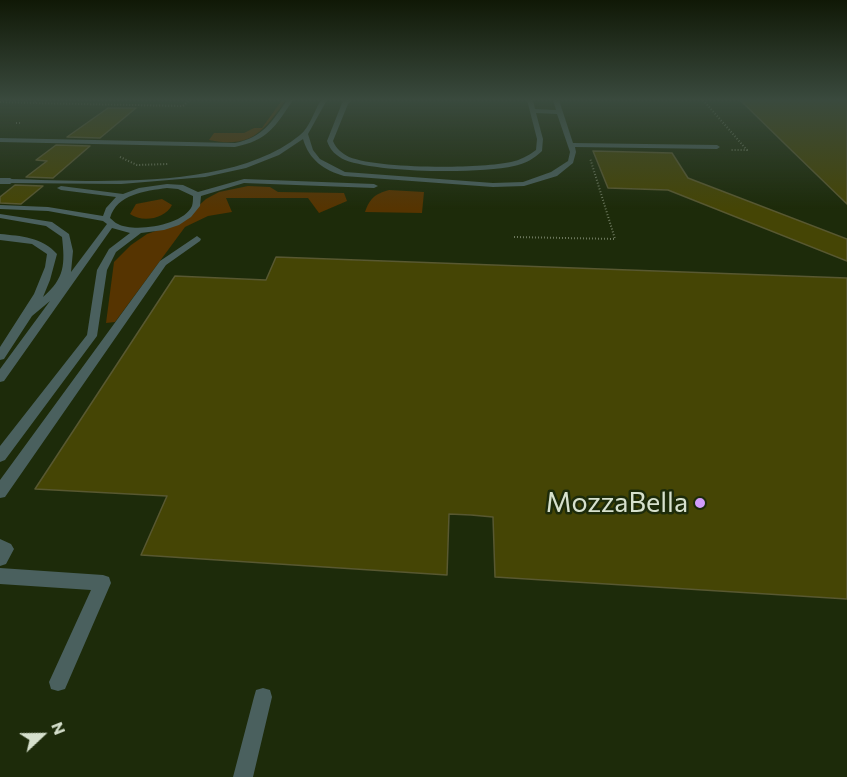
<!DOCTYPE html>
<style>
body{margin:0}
#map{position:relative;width:847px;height:777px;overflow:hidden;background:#1d2b0a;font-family:Commissioner,sans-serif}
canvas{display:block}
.north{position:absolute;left:12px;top:705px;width:60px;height:60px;-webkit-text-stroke:4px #1d2b0a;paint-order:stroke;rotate:68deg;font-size:16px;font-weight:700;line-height:24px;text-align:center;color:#d6e0cd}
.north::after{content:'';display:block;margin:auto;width:21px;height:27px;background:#d6e0cd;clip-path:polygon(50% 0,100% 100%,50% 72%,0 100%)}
</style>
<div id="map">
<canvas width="847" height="777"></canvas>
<div class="north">N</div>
</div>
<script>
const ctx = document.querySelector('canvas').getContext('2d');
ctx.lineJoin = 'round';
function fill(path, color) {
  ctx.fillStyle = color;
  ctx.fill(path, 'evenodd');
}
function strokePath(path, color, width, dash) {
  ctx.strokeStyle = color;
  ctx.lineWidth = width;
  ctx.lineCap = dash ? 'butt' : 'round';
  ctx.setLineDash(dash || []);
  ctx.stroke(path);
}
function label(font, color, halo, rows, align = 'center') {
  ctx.font = font + ' Commissioner,sans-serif';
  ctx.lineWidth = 5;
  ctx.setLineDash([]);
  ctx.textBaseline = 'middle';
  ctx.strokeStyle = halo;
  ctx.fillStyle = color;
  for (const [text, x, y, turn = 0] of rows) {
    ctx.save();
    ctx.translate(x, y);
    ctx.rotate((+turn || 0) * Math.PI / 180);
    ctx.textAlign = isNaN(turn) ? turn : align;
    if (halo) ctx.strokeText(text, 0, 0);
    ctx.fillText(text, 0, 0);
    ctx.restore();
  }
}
fill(new Path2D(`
 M 282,100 L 286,100 C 263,131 252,149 209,140 L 214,133 L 244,133 L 254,128 L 262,128 Z
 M 248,186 L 270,187 L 278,192 L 344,193 L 347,201 L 319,213 L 308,198 L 226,198 L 232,212 L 208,216 L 185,227 L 115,322 L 106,323 L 114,262 L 131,245 L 147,234 L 179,223 L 206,199 L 219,192 Z
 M 389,190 L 424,192 L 422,213 L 365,212 C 370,198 375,194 389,190 Z
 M 162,199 L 172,205 C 165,219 142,223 130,214 L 136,204 Z`), '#563401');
const building = new Path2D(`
 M 740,100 L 847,100 L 847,204 L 786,145 Z
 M 108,108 L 136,108 L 100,138 L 67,137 Z
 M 56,145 L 90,146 L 53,178 L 26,177 L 47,161 L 36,160 Z
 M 593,151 L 672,153 L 688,178 L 847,239 L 847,261 L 668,190 L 608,188 Z
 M 15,185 L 43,186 L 21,204 L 0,203 L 0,197 Z
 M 276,257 L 847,278 L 847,599 L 495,577 L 493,517 L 471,515 L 449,514 L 447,575 L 141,555 L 167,496 L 35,489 L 175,276 L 266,280 Z`);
fill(building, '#454505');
strokePath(building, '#585831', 1.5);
strokePath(new Path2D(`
 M 38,100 L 33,103 L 183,106 L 190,100
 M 703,100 L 747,150 L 730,150
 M 0,102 L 33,103
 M 16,123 L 20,123
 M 120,157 L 137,165 L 168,164
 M 514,237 L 615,239 L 590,158`), '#6c785d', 2, [1, 2]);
fill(new Path2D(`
 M 287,100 L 293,100 C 275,127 268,140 235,147 L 0,142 L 0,138 L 235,143 C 262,138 272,122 287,100 Z
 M 321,100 L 327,100 L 308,134 L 313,150 L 320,159 L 345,172 L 493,183 L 523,182 L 551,172 L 568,161 L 570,152 L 557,114 L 536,113 L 543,139 L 542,151 C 535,158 525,164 514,166 C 479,174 379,173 345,160 C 336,156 330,150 327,141 L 342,103 L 345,100 L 352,100 L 348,104 L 333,141 C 336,149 342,153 349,157 C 379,169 478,169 511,162 C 520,160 528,156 536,150 L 537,139 L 527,100 L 533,100 L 535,109 L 556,110 L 553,100 L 559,100 L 573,143 L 717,145 L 720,147 L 717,149 L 575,147 L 576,152 L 573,163 L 557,176 L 524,186 L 493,187 L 344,176 C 324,170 309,160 303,139 L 279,155 L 246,168 L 205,177 L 121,184 L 10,183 L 6,181 L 10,179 C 93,181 232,191 300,135 C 310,127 314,111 321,100 Z
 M 244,179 L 374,184 L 378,186 L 374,188 L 244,183 L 201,196 L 200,206 L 191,217 L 179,225 L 164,230 L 141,233 L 116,252 L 107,270 L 97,336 L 5,460 L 0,462 L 0,446 L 87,335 L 97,270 L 109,249 L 130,233 L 112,228 L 4,381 L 0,382 L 0,369 L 50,301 L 32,316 L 4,359 L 0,360 L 0,347 L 34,294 L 45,267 L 47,254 L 32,244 L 0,240 L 0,234 C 21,236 42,237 57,254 L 50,280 L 43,297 C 65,278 65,264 62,237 L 46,226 L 0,218 L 0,214 L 52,222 L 69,234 L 73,251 L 71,272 L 107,224 L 103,221 L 48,211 L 0,209 L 0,205 L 48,207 L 103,216 L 106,208 L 116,197 L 61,190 L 57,188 L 61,186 L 123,194 L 139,188 L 167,184 L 183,185 L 198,192 ZM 167,188 L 178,189 L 193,196 C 193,199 193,203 192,206 C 184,225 135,233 118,224 C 115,223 113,220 110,218 C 117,194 145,191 167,188 Z
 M 197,236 L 201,239 L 200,241 L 166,265 L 5,497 L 0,498 L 0,480 L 160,261 Z
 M 0,539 L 11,544 L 14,549 L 6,564 L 0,566 Z
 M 0,568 L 103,575 L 109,577 L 111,583 L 65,689 L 58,691 L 51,689 L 49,682 L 91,590 L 0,584 Z
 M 263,688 L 270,690 L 272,697 L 253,777 L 233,777 L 254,697 L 256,690 Z`), '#4a605e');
fill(new Path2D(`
 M 0,178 L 10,178 L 15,181 L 10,184 L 0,184 Z`), '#4a605e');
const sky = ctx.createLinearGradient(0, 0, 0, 209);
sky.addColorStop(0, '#101806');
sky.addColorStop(0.48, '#3a4a3e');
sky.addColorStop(1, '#3a4a3e00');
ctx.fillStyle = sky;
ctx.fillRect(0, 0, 847, 209);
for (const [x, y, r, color] of [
 [700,503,6,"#d29cfd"]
]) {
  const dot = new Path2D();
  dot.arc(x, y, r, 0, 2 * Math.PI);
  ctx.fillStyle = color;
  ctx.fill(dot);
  strokePath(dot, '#1d2b0a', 2);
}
label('27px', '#d6e0cd', '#1d2b0a', [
 ["MozzaBella",688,503]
], 'right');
</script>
